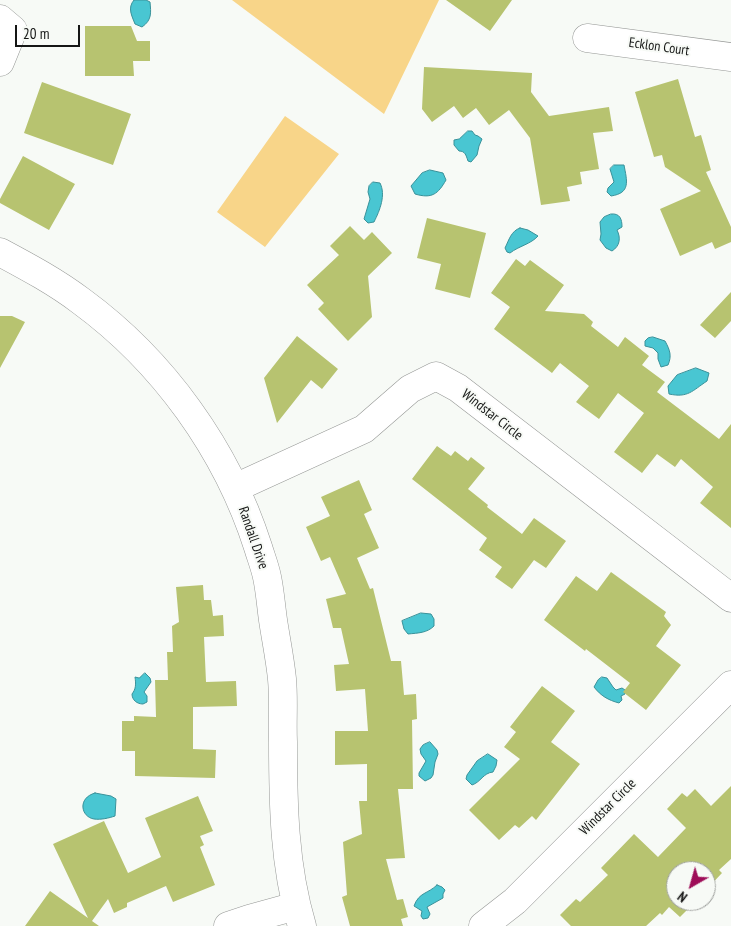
<!DOCTYPE html>
<style>
body{margin:0}
#map{position:relative;width:731px;height:926px;overflow:hidden;background:#f7faf6;font-family:"PT Sans Narrow",sans-serif}
canvas{display:block}
.north{position:absolute;left:666px;top:861px;width:50px;height:50px;box-sizing:border-box;background:#f7faf6;border:1px solid #9d9f9c;border-radius:50%;rotate:218deg;font-size:14px;font-weight:700;line-height:20px;text-align:center;color:#151615}
.north::after{content:'';display:block;margin:auto;width:18px;height:22px;background:#9e0d58;clip-path:polygon(50% 0,100% 100%,50% 72%,0 100%)}
.scale{position:absolute;left:15px;top:25px;width:65px;height:22px;box-sizing:border-box;border:2px solid #151615;border-top:0;padding-left:6px;font-size:15px;line-height:18px;white-space:nowrap;color:#151615;-webkit-text-stroke:4px #f7faf6;paint-order:stroke}
</style>
<div id="map">
<canvas width="731" height="926"></canvas>
<div class="north">N</div>
<div class="scale">20 m</div>
</div>
<script>
const ctx = document.querySelector('canvas').getContext('2d');
ctx.lineJoin = 'round';
function fill(path, color) {
  ctx.fillStyle = color;
  ctx.fill(path, 'evenodd');
}
function strokePath(path, color, width, dash) {
  ctx.strokeStyle = color;
  ctx.lineWidth = width;
  ctx.lineCap = dash ? 'butt' : 'round';
  ctx.setLineDash(dash || []);
  ctx.stroke(path);
}
function label(font, color, halo, rows, align = 'center') {
  ctx.font = font + ' "PT Sans Narrow",sans-serif';
  ctx.lineWidth = 4;
  ctx.setLineDash([]);
  ctx.textBaseline = 'middle';
  ctx.strokeStyle = halo;
  ctx.fillStyle = color;
  for (const [text, x, y, turn = 0] of rows) {
    ctx.save();
    ctx.translate(x, y);
    ctx.rotate((+turn || 0) * Math.PI / 180);
    ctx.textAlign = isNaN(turn) ? turn : align;
    if (halo) ctx.strokeText(text, 0, 0);
    ctx.fillText(text, 0, 0);
    ctx.restore();
  }
}
fill(new Path2D(`
 M 232,0 L 439,0 L 384,114 Z
 M 285,116 L 339,154 L 265,247 L 217,212 Z`), '#f8d589');
const water = new Path2D(`
 M 134,0 L 146,0 L 150,2 C 151,13 152,20 142,27 L 135,24 C 132,16 127,8 134,0 Z
 M 468,131 L 472,131 L 475,135 L 478,136 L 482,139 L 479,146 L 477,155 L 471,162 L 468,161 C 466,155 465,151 459,151 L 454,145 L 454,140 L 459,139 Z
 M 614,165 L 624,165 C 627,181 631,193 611,196 L 607,192 L 608,188 L 614,182 L 610,169 Z
 M 430,170 L 443,173 L 446,180 C 438,194 432,199 415,194 L 411,186 L 422,173 Z
 M 373,182 L 380,183 C 386,195 380,210 374,222 L 368,223 L 364,219 L 370,199 L 368,192 L 369,186 Z
 M 611,214 C 620,213 622,219 622,227 L 617,230 C 621,238 620,246 612,251 L 606,248 L 600,240 L 601,234 L 600,222 L 604,217 Z
 M 520,228 L 528,230 L 538,236 C 531,244 519,246 510,253 L 507,252 L 505,248 C 509,240 511,231 520,228 Z
 M 653,337 L 665,341 C 670,350 672,356 668,365 L 661,367 L 658,359 L 658,353 L 653,348 L 645,346 L 645,341 L 648,338 Z
 M 696,368 L 709,373 L 707,381 C 692,391 688,398 669,394 L 668,386 L 677,375 Z
 M 421,613 L 431,614 L 434,619 L 434,626 C 427,633 418,633 408,634 L 404,629 L 402,621 Z
 M 145,673 L 150,678 L 151,682 L 144,692 L 147,696 L 147,702 L 143,704 C 137,704 132,700 132,694 C 136,689 136,684 135,677 L 139,678 Z
 M 602,677 L 607,678 L 613,687 L 616,690 L 622,688 L 625,690 L 625,694 L 621,696 L 622,700 L 619,703 C 608,700 601,696 594,687 L 598,680 Z
 M 430,742 L 437,750 L 438,754 L 435,762 L 433,775 L 431,778 L 425,781 L 419,776 L 419,773 L 426,761 L 421,754 L 420,749 L 423,745 Z
 M 488,754 L 497,760 L 496,766 L 493,772 C 483,773 481,782 472,785 L 466,779 L 467,775 L 477,761 Z
 M 95,793 L 111,796 L 116,799 L 115,816 C 109,818 101,820 94,819 C 81,817 77,798 95,793 Z
 M 437,885 L 442,887 L 445,890 L 443,894 L 443,898 L 427,907 L 430,914 L 428,918 L 423,919 L 421,916 L 422,911 L 414,906 C 419,892 428,894 437,885 Z`);
fill(water, '#49c6d2');
strokePath(water, '#399199', 1);
fill(new Path2D(`
 M 446,0 L 512,0 L 490,31 Z
 M 85,26 L 131,26 L 137,41 L 150,41 L 150,61 L 133,61 L 134,76 L 85,76 Z
 M 424,67 L 532,73 L 531,92 L 549,116 L 609,107 L 613,131 L 593,133 L 599,169 L 580,172 L 582,184 L 567,187 L 570,201 L 541,205 L 530,138 L 509,110 L 489,125 L 476,108 L 463,118 L 454,106 L 432,122 L 422,109 Z
 M 678,79 L 695,137 L 701,135 L 711,170 L 706,172 L 731,227 L 731,242 L 715,249 L 712,242 L 680,256 L 660,209 L 701,191 L 665,167 L 662,155 L 654,157 L 635,92 Z
 M 42,82 L 131,114 L 113,165 L 24,133 Z
 M 23,156 L 75,184 L 49,230 L 0,203 L 0,199 Z
 M 427,218 L 486,233 L 470,298 L 435,289 L 441,264 L 417,258 Z
 M 350,226 L 364,240 L 372,232 L 392,253 L 368,276 L 372,317 L 348,341 L 318,309 L 324,303 L 307,285 L 339,255 L 330,246 Z
 M 516,259 L 525,266 L 530,260 L 564,285 L 545,311 L 584,314 L 593,322 L 591,326 L 618,347 L 625,337 L 649,356 L 642,365 L 665,382 L 657,392 L 719,439 L 731,424 L 731,528 L 700,503 L 713,487 L 681,459 L 675,467 L 657,454 L 642,473 L 614,452 L 644,413 L 618,393 L 599,419 L 576,402 L 589,386 L 560,363 L 552,373 L 494,329 L 510,307 L 491,293 Z
 M 731,292 L 731,321 L 715,338 L 700,325 Z
 M 0,316 L 12,316 L 25,322 L 0,368 Z
 M 297,336 L 338,369 L 322,389 L 311,380 L 277,423 L 264,378 Z
 M 437,446 L 451,456 L 455,451 L 468,461 L 471,457 L 485,468 L 468,489 L 488,505 L 487,507 L 522,534 L 534,518 L 566,541 L 546,568 L 534,560 L 512,589 L 495,577 L 502,567 L 479,550 L 487,538 L 412,479 Z
 M 359,480 L 372,510 L 364,514 L 379,548 L 357,558 L 370,589 L 373,588 L 391,661 L 401,661 L 404,695 L 416,694 L 417,719 L 412,720 L 413,789 L 398,789 L 405,858 L 386,859 L 397,900 L 403,899 L 408,917 L 401,919 L 403,926 L 350,926 L 342,897 L 347,895 L 343,842 L 362,834 L 359,801 L 367,801 L 367,764 L 335,765 L 335,731 L 368,731 L 365,689 L 336,691 L 334,665 L 349,664 L 341,628 L 333,628 L 326,599 L 346,594 L 330,557 L 321,561 L 306,527 L 330,516 L 321,497 Z
 M 611,572 L 666,612 L 664,616 L 671,625 L 656,646 L 681,665 L 646,710 L 623,692 L 630,683 L 586,649 L 585,651 L 544,620 L 576,576 L 597,591 Z
 M 203,585 L 204,600 L 211,600 L 213,616 L 223,615 L 224,636 L 204,637 L 206,682 L 236,681 L 237,706 L 193,707 L 193,749 L 216,750 L 215,778 L 135,776 L 135,751 L 122,751 L 122,721 L 134,721 L 134,716 L 156,717 L 155,680 L 168,680 L 167,652 L 173,652 L 172,626 L 179,622 L 176,587 Z
 M 542,686 L 575,711 L 551,742 L 580,764 L 536,820 L 532,816 L 519,828 L 515,825 L 499,840 L 469,810 L 520,759 L 504,747 L 516,732 L 510,727 Z
 M 731,786 L 731,859 L 719,870 L 722,873 L 706,890 L 706,871 L 676,871 L 676,901 L 696,901 L 680,917 L 669,907 L 662,915 L 660,913 L 646,926 L 571,926 L 560,915 L 576,899 L 580,902 L 608,875 L 601,868 L 634,834 L 658,857 L 686,828 L 667,809 L 682,793 L 687,797 L 695,789 L 711,806 Z
 M 198,796 L 213,831 L 200,836 L 204,845 L 200,847 L 215,885 L 173,902 L 166,886 L 127,903 L 127,907 L 114,913 L 108,899 L 92,921 L 99,926 L 25,926 L 50,891 L 88,918 L 53,844 L 104,821 L 128,873 L 161,857 L 145,818 Z`), '#b7c370');
const minor = new Path2D(`
 M 0,19 L 13,30 L 0,62
 M 587,38 L 731,57
 M 0,252 C 28,267 56,282 81,301 C 163,361 227,450 258,547 C 261,557 265,567 267,577 C 270,591 271,606 273,620 C 276,640 280,659 282,679 C 284,700 282,721 283,742 C 283,804 284,866 302,926
 M 235,488 L 364,429 L 410,389 L 436,376 L 458,388 L 731,598
 M 228,926 L 249,919 L 296,906
 M 483,926 L 515,901 L 731,685`);
strokePath(minor, '#959795', 29);
strokePath(minor, '#fff', 28);
label('14px', '#151615', '#f7faf6', [
 ["Ecklon Court",659,47,8],
 ["Windstar Circle",492,415,38],
 ["Randall Drive",253,538,71],
 ["Windstar Circle",608,807,-45]
]);
</script>
